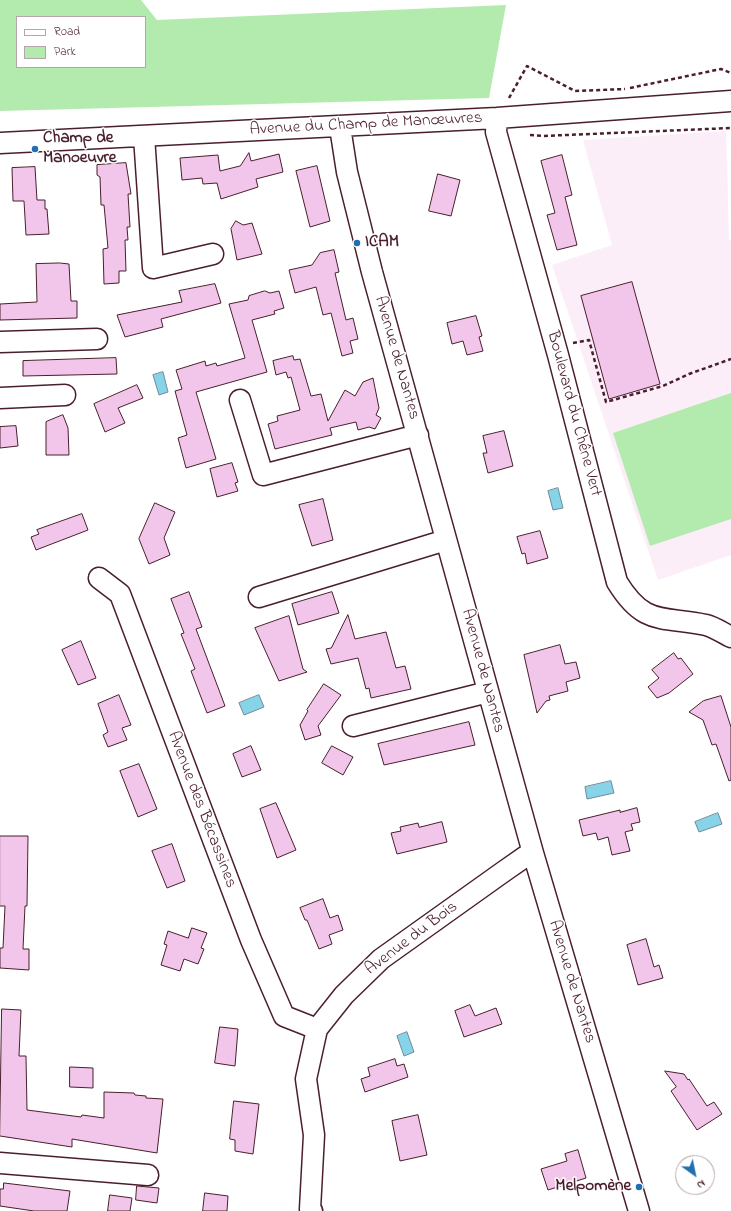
<!DOCTYPE html>
<meta charset="utf-8">
<style>
body{margin:0}
#map{position:relative;width:731px;height:1211px;overflow:hidden;background:#fff;font-family:"Indie Flower",sans-serif}
canvas{display:block}
.legend{position:absolute;left:16px;top:16px;width:130px;height:52px;box-sizing:border-box;background:#fff;border:1px solid #b7a5aa;margin:0;padding:5px 7px;list-style:none;font-size:12px;color:#4a1f2b}
.legend li{display:flex;align-items:center;gap:8px;height:20px}
.legend b{width:20px;border:1px solid #b7a5aa}
.north{position:absolute;left:675px;top:1155px;width:40px;height:40px;box-sizing:border-box;background:#fff;border:1px solid #b7a5aa;border-radius:50%;rotate:147deg;font-size:11px;font-weight:700;line-height:16px;text-align:center;color:#4a1f2b}
.north::after{content:'';display:block;margin:auto;width:14px;height:18px;background:#1f6fb2;clip-path:polygon(50% 0,100% 100%,50% 72%,0 100%)}
</style>
<div id="map">
<canvas width="731" height="1211"></canvas>
<ul class="legend">
<li><b style="height:5px;background:#fff"></b>Road</li>
<li><b style="height:11px;background:#b3ebaf"></b>Park</li>
</ul>
<div class="north">N</div>
</div>
<script>
const ctx = document.querySelector('canvas').getContext('2d');
ctx.lineJoin = 'round';
function fill(path, color) {
  ctx.fillStyle = color;
  ctx.fill(path, 'evenodd');
}
function strokePath(path, color, width, dash) {
  ctx.strokeStyle = color;
  ctx.lineWidth = width;
  ctx.lineCap = dash ? 'butt' : 'round';
  ctx.setLineDash(dash || []);
  ctx.stroke(path);
}
function label(font, color, halo, rows, align = 'center') {
  ctx.font = font + ' "Indie Flower",sans-serif';
  ctx.lineWidth = 3;
  ctx.setLineDash([]);
  ctx.textBaseline = 'middle';
  ctx.strokeStyle = halo;
  ctx.fillStyle = color;
  for (const [text, x, y, turn = 0] of rows) {
    ctx.save();
    ctx.translate(x, y);
    ctx.rotate((+turn || 0) * Math.PI / 180);
    ctx.textAlign = isNaN(turn) ? turn : align;
    if (halo) ctx.strokeText(text, 0, 0);
    ctx.fillText(text, 0, 0);
    ctx.restore();
  }
}
fill(new Path2D(`
 M 726,131 L 729,240 L 731,240 L 731,555 L 658,580 L 552,265 L 612,245 L 583,140 Z`), '#fbeef9');
fill(new Path2D(`
 M 0,0 L 141,0 L 157,20 L 506,5 L 489,98 L 0,111 ZM 17,17 L 145,17 L 145,67 L 17,67 Z
 M 731,393 L 731,519 L 650,546 L 613,433 Z`), '#b3ebaf');
const water = new Path2D(`
 M 163,372 L 168,392 L 159,395 L 153,375 Z
 M 558,488 L 563,508 L 553,510 L 548,491 Z
 M 259,695 L 264,707 L 244,715 L 239,703 Z
 M 611,781 L 614,793 L 587,799 L 585,787 Z
 M 718,813 L 722,824 L 699,832 L 695,822 Z
 M 407,1032 L 414,1052 L 404,1056 L 397,1036 Z`);
fill(water, '#87d3e7');
strokePath(water, '#6f8b9c', 1);
const building = new Path2D(`
 M 249,153 L 251,161 L 279,154 L 283,172 L 256,179 L 258,187 L 221,199 L 217,183 L 203,184 L 202,178 L 182,180 L 180,158 L 218,155 L 220,171 L 240,166 Z
 M 562,155 L 572,195 L 565,197 L 577,245 L 557,250 L 547,215 L 555,213 L 541,161 Z
 M 126,163 L 131,194 L 128,194 L 130,227 L 127,227 L 128,240 L 125,240 L 126,271 L 119,271 L 119,283 L 104,284 L 103,249 L 108,248 L 104,205 L 101,205 L 100,177 L 97,175 L 97,165 Z
 M 317,166 L 330,221 L 310,227 L 296,171 Z
 M 35,167 L 37,200 L 45,200 L 45,209 L 47,209 L 49,234 L 26,235 L 24,201 L 13,201 L 12,168 Z
 M 438,174 L 460,180 L 451,216 L 429,211 Z
 M 236,221 L 243,225 L 252,223 L 262,254 L 237,260 L 231,229 Z
 M 334,250 L 339,272 L 335,273 L 346,320 L 353,318 L 358,339 L 350,341 L 353,353 L 342,356 L 331,313 L 323,315 L 316,287 L 295,293 L 289,270 L 312,265 L 320,253 Z
 M 60,263 L 69,264 L 71,301 L 77,301 L 77,318 L 0,320 L 0,304 L 37,302 L 36,264 Z
 M 632,282 L 660,384 L 609,399 L 581,296 Z
 M 215,284 L 221,303 L 161,319 L 163,327 L 125,337 L 117,315 L 182,302 L 179,291 Z
 M 265,291 L 270,293 L 279,291 L 284,308 L 274,311 L 275,314 L 252,320 L 267,372 L 196,392 L 216,459 L 186,468 L 178,438 L 187,435 L 175,391 L 182,389 L 176,370 L 205,361 L 206,366 L 216,363 L 217,366 L 245,358 L 229,304 L 248,300 L 249,296 Z
 M 476,316 L 482,336 L 479,337 L 483,351 L 467,355 L 463,341 L 452,344 L 447,323 Z
 M 293,356 L 294,360 L 300,359 L 311,396 L 321,394 L 328,421 L 345,390 L 355,396 L 363,382 L 373,378 L 379,408 L 376,415 L 381,418 L 375,429 L 369,427 L 358,430 L 356,422 L 330,428 L 332,435 L 275,449 L 268,424 L 278,421 L 277,416 L 300,410 L 291,377 L 288,378 L 286,372 L 276,375 L 273,361 Z
 M 116,358 L 117,374 L 23,376 L 23,361 Z
 M 137,385 L 143,398 L 118,408 L 125,423 L 105,432 L 94,404 Z
 M 63,415 L 68,428 L 69,455 L 46,455 L 46,422 Z
 M 16,426 L 18,446 L 0,448 L 0,427 Z
 M 504,431 L 513,466 L 488,473 L 483,453 L 487,453 L 483,436 Z
 M 232,463 L 238,482 L 235,483 L 238,491 L 217,497 L 210,469 Z
 M 323,499 L 333,540 L 312,546 L 299,505 Z
 M 155,503 L 175,512 L 164,538 L 170,555 L 149,564 L 139,539 Z
 M 82,514 L 88,530 L 36,550 L 31,537 L 39,534 L 37,530 Z
 M 540,531 L 548,558 L 527,564 L 525,553 L 522,554 L 517,537 Z
 M 189,592 L 202,627 L 196,629 L 225,706 L 207,713 L 191,671 L 195,669 L 181,634 L 184,633 L 171,599 Z
 M 332,592 L 339,613 L 298,625 L 292,604 Z
 M 348,615 L 355,639 L 386,632 L 396,668 L 405,666 L 411,689 L 371,698 L 369,688 L 366,689 L 358,658 L 331,664 L 326,649 L 331,648 Z
 M 289,616 L 303,669 L 307,672 L 279,681 L 255,628 Z
 M 81,641 L 96,678 L 78,685 L 62,650 Z
 M 560,645 L 565,664 L 576,662 L 580,678 L 566,682 L 568,691 L 549,696 L 550,700 L 546,701 L 537,713 L 524,655 Z
 M 674,653 L 678,659 L 681,658 L 693,674 L 669,693 L 657,698 L 648,687 L 659,678 L 652,670 Z
 M 324,684 L 341,695 L 318,726 L 321,735 L 305,740 L 300,725 L 308,711 L 307,710 Z
 M 119,695 L 131,725 L 122,728 L 127,740 L 108,747 L 103,735 L 108,732 L 98,704 Z
 M 721,696 L 731,727 L 731,780 L 729,781 L 716,744 L 712,745 L 703,720 L 689,712 L 703,701 Z
 M 469,722 L 475,745 L 384,765 L 378,744 Z
 M 251,746 L 261,770 L 242,777 L 233,754 Z
 M 332,746 L 353,757 L 343,775 L 322,763 Z
 M 139,764 L 157,809 L 138,817 L 120,771 Z
 M 276,803 L 296,850 L 277,858 L 260,809 Z
 M 637,808 L 640,822 L 631,824 L 633,830 L 625,832 L 630,851 L 612,855 L 608,837 L 598,840 L 596,833 L 583,836 L 579,820 L 620,810 L 620,812 Z
 M 442,822 L 447,842 L 397,854 L 391,833 L 401,831 L 400,827 L 418,823 L 419,827 Z
 M 0,836 L 28,836 L 27,906 L 25,906 L 23,949 L 29,949 L 29,970 L 0,968 L 0,948 L 3,948 L 5,906 L 0,906 Z
 M 172,844 L 185,881 L 167,888 L 152,851 Z
 M 323,899 L 330,918 L 338,915 L 343,930 L 329,935 L 332,944 L 319,949 L 307,920 L 305,920 L 300,908 Z
 M 192,928 L 207,933 L 201,948 L 204,949 L 198,964 L 184,959 L 180,971 L 161,965 L 167,945 L 164,944 L 168,931 L 188,938 Z
 M 646,939 L 654,967 L 659,965 L 663,978 L 638,985 L 627,945 Z
 M 470,1005 L 475,1016 L 496,1008 L 502,1024 L 464,1037 L 455,1011 Z
 M 2,1009 L 21,1010 L 19,1056 L 26,1056 L 27,1110 L 81,1117 L 82,1115 L 104,1118 L 104,1092 L 134,1093 L 135,1095 L 146,1096 L 146,1098 L 163,1099 L 157,1153 L 72,1139 L 72,1147 L 0,1136 Z
 M 220,1027 L 238,1029 L 235,1066 L 215,1063 Z
 M 395,1059 L 397,1066 L 404,1064 L 408,1077 L 365,1092 L 361,1079 L 370,1076 L 368,1068 Z
 M 70,1067 L 93,1068 L 93,1088 L 70,1087 Z
 M 665,1071 L 684,1074 L 688,1080 L 689,1079 L 707,1106 L 714,1102 L 722,1114 L 697,1130 L 671,1091 L 676,1087 Z
 M 234,1101 L 259,1104 L 253,1154 L 235,1151 L 235,1140 L 230,1139 Z
 M 418,1115 L 427,1155 L 400,1161 L 392,1121 Z
 M 578,1150 L 586,1178 L 548,1190 L 541,1169 L 567,1161 L 565,1154 Z
 M 4,1183 L 70,1191 L 67,1211 L 34,1211 L 0,1206 L 0,1189 L 3,1189 Z
 M 137,1186 L 159,1188 L 157,1203 L 136,1200 Z
 M 205,1193 L 228,1196 L 227,1211 L 203,1211 Z
 M 110,1195 L 132,1198 L 130,1211 L 108,1211 Z`);
fill(building, '#f2c5ea');
strokePath(building, '#4a1f2b', 1);
const minor = new Path2D(`
 M 497,118 L 496,132 L 558,355 L 617,582 C 644,626 661,616 706,625 C 714,627 723,633 731,637
 M 340,127 L 347,172 L 372,272 L 533,853 L 639,1211
 M 144,136 L 153,268 L 213,254
 M 0,143 L 497,118 L 731,101
 M 0,342 L 97,339
 M 0,398 L 65,395
 M 240,400 L 263,475 L 418,435
 M 99,578 L 120,594 L 251,940 L 284,1016 L 317,1029
 M 259,597 L 446,540
 M 353,726 L 488,692
 M 0,1163 L 148,1175
 M 312,1211 L 310,1209 L 314,1135 L 306,1079 L 317,1029 L 344,995 L 381,959 L 503,872 L 526,856 L 533,853`);
strokePath(minor, '#4a1f2b', 23);
strokePath(new Path2D(`
 M 630,88 L 721,69 L 731,73
 M 509,98 L 527,66 L 575,91 L 625,89
 M 530,135 L 543,136 L 731,128
 M 573,343 L 589,340 L 606,402 L 663,386 L 689,374 L 731,359`), '#4a1f2b', 2.5, [4, 3]);
strokePath(minor, '#fff', 20);
for (const [x, y, r, color] of [
 [35,149,4,"#1f6fb2"],
 [357,243,4,"#1f6fb2"],
 [639,1187,4,"#1f6fb2"]
]) {
  const dot = new Path2D();
  dot.arc(x, y, r, 0, 2 * Math.PI);
  ctx.fillStyle = color;
  ctx.fill(dot);
  strokePath(dot, '#fff', 1.5);
}
label('17px', '#4a1f2b', '#fff', [
 ["Avenue du Champ de Manœuvres",366,125,-3],
 ["Avenue de Nantes",396,358,74],
 ["Boulevard du Chêne Vert",573,414,75],
 ["Avenue de Nantes",482,671,75],
 ["Avenue des Bécassines",201,810,69],
 ["Avenue du Bois",412,939,-37],
 ["Avenue de Nantes",571,982,73]
]);
label('bold 17px', '#4a1f2b', '#fff', [
 ["Champ de",43,139],
 ["Manoeuvre",43,159],
 ["ICAM",365,243],
 ["Melpomène",631,1187,"right"]
], 'left');
</script>
